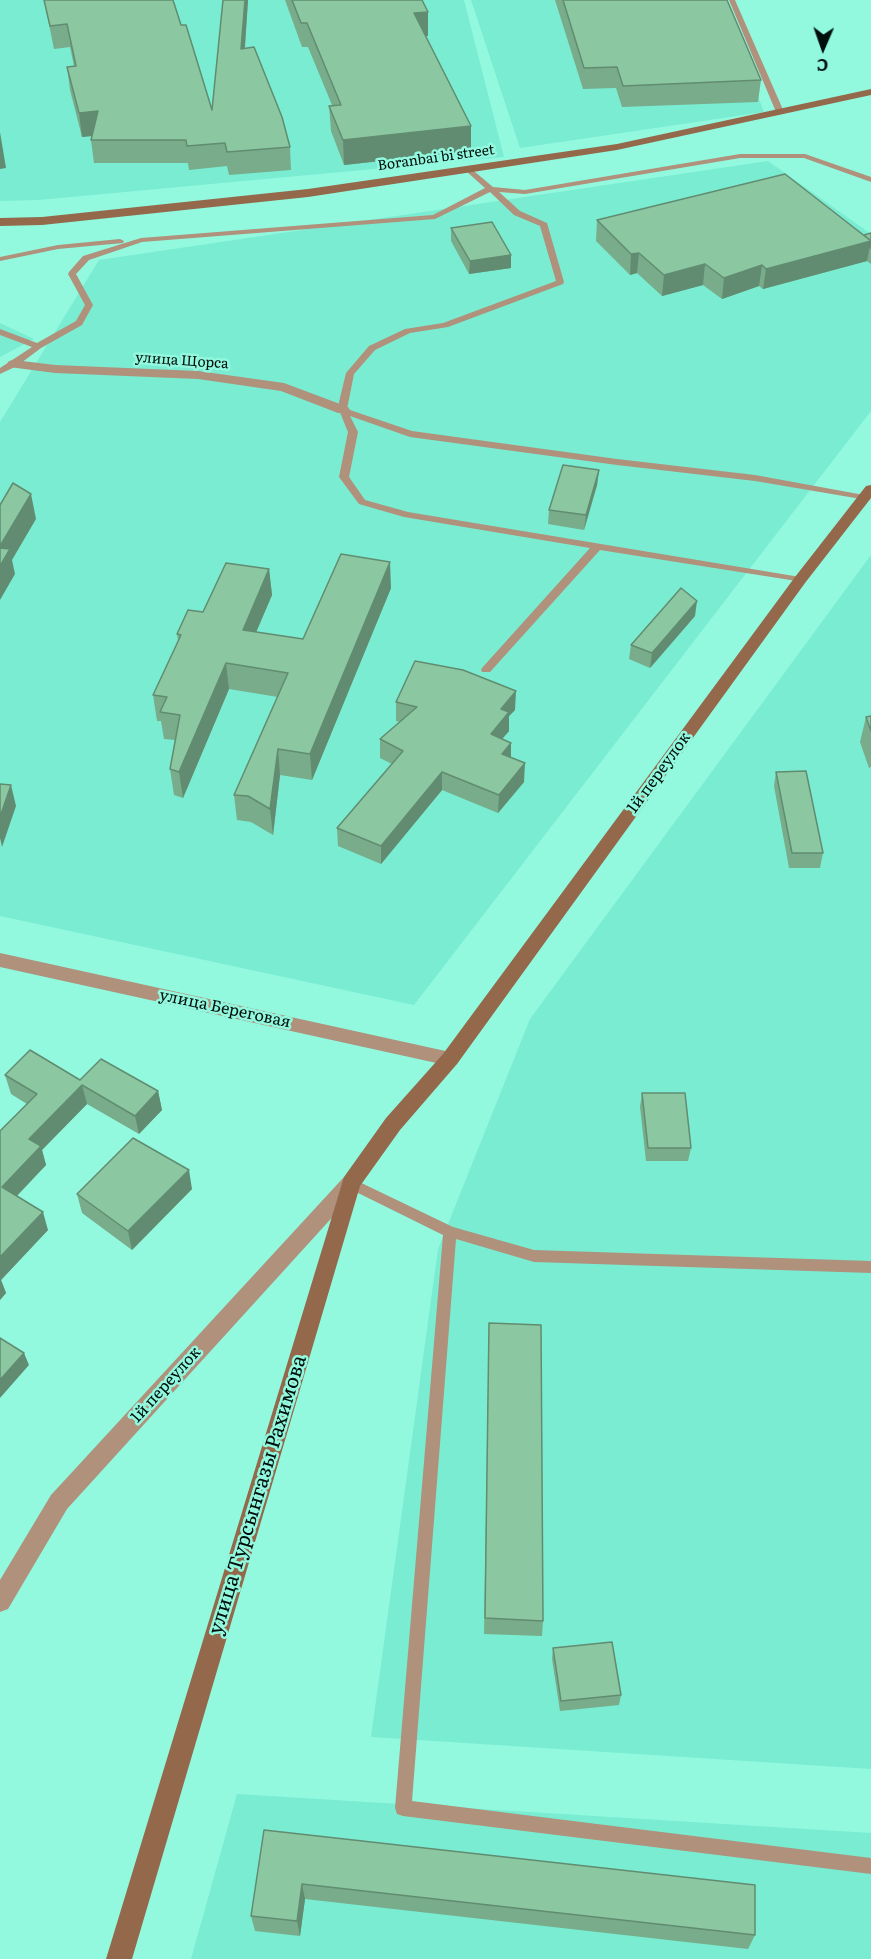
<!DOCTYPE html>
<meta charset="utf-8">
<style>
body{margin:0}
#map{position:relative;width:871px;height:1959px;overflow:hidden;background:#92f9df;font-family:Literata,serif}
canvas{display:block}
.north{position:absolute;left:793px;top:18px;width:60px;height:60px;-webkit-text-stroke:4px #92f9df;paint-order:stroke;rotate:182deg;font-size:16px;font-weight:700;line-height:24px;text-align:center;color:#000f0b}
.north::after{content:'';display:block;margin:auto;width:21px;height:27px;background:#000f0b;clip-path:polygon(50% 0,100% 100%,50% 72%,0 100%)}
</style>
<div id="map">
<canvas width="871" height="1959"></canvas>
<div class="north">С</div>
</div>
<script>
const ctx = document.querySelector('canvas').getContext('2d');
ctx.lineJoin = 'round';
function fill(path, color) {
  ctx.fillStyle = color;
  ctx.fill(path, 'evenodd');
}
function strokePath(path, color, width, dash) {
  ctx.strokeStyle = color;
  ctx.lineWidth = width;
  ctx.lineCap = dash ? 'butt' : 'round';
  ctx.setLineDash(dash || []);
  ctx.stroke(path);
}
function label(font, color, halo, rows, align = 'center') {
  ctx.font = font + ' Literata,serif';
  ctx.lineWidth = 5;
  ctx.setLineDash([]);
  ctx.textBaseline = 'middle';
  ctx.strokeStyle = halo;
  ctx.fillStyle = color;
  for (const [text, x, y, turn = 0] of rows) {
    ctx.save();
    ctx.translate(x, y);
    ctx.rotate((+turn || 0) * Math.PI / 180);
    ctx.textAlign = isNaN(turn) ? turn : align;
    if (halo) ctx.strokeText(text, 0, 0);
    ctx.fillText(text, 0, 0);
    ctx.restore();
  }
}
fill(new Path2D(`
 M 0,0 L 464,0 L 504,157 L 38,200 L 0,201 Z
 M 471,0 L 721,0 L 764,112 L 520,148 Z
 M 768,161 L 871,234 L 871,411 L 414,1005 L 0,916 L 0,422 L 99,260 Z
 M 0,323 L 34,339 L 0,357 Z
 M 871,555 L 871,1769 L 371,1737 L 438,1249 L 530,1019 Z
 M 237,1794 L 871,1833 L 871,1959 L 191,1959 Z`), '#7aecd1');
fill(new Path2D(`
 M 729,0 L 735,0 L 784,112 L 783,114 L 776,112 Z
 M 740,154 L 805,154 L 871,177 L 871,182 L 804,158 L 740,158 L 525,194 L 499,192 L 520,211 L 547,223 L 564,282 L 563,284 L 448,327 L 410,333 L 375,350 L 354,374 L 347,409 L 412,431 L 617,459 L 755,475 L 864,495 L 869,498 L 867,500 L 755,481 L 617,465 L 410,437 L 350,416 L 358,432 L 349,477 L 365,500 L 408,512 L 800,577 L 805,580 L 803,582 L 600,550 L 490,672 L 482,672 L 481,670 L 482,668 L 590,548 L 404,517 L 359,504 L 339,477 L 348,432 L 339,410 L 339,402 L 346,373 L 369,346 L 405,329 L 443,323 L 556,281 L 540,226 L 514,215 L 490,192 L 435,219 L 142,242 L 89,260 L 76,274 L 93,305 L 82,325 L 41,348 L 17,366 L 0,374 L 0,368 L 32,347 L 0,335 L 0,329 L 37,343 L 76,321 L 85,305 L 68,274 L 69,272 L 83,256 L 141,238 L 433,215 L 485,188 L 466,171 L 466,167 L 469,167 L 493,187 L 525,190 Z
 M 120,239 L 124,241 L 123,243 L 58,249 L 0,261 L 0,257 L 58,245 Z
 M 351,1178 L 453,1227 L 534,1250 L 871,1261 L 871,1273 L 534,1262 L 456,1239 L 412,1801 L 871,1858 L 871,1874 L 403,1816 L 397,1814 L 395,1808 L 443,1235 L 346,1187 L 344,1183 L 346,1179 Z`), '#af917c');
fill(new Path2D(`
 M 14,360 L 55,365 L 198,371 L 284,383 L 348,407 L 350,410 L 348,413 L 338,413 L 281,391 L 198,379 L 55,373 L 9,367 L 7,364 L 9,361 Z
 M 0,953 L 450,1052 L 457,1054 L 459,1059 L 457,1064 L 450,1066 L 0,967 Z
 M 351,1175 L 358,1177 L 361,1183 L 358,1189 L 67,1509 L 8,1609 L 0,1612 L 0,1580 L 51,1495 L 344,1177 Z`), '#af917c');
fill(new Path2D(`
 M 871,89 L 871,95 L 617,150 L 308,197 L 42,225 L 0,226 L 0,218 L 42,217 L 308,189 L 617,144 Z
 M 871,485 L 871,498 L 805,583 L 457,1064 L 400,1130 L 360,1186 L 132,1959 L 106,1959 L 344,1177 L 386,1118 L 443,1054 L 795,577 L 866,486 Z`), '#94694b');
fill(new Path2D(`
 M 44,0 L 181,25 L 212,110 L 223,0 L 248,0 L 245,48 L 290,147 L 291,170 L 229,175 L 227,166 L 189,170 L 188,163 L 94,163 L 91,140 L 92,136 L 82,137 L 70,90 L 67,67 L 74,66 L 70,47 L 54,49 Z
 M 285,0 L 422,0 L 428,36 L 426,36 L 471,151 L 344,165 L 331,131 L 329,106 L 332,105 L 308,47 L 302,47 Z
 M 555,0 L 727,0 L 761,80 L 758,102 L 622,107 L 616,88 L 583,89 Z
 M 597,220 L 864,235 L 871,233 L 871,264 L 867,261 L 763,289 L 759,286 L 722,299 L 703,285 L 662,296 L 637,273 L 630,275 L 596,241 Z
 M 451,228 L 511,255 L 511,268 L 469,274 L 451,241 Z
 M 599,470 L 597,485 L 584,530 L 548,524 L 549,510 Z
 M 269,569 L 272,595 L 256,632 L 303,639 L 391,588 L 312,780 L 280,775 L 273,835 L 251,822 L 237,820 L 234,795 L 278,697 L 229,689 L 183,798 L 174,795 L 170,769 L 175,740 L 164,739 L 161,721 L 157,721 L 153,695 L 178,641 L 177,634 L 203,612 Z
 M 695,616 L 650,668 L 629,659 L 631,645 Z
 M 396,702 L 515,710 L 509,716 L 509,731 L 502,739 L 524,782 L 498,813 L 442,790 L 381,864 L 338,846 L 337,828 L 392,764 L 380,758 L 380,739 L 400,722 L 396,721 Z
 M 866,717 L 871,731 L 871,767 L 869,768 L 860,742 Z
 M 776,772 L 823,853 L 820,868 L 789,868 L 774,786 Z
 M 5,1075 L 80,1080 L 158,1091 L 162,1110 L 139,1134 L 87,1104 L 42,1150 L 46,1165 L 17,1196 L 48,1230 L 1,1280 L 6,1293 L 0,1300 L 0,1131 L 27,1104 L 11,1094 Z
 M 642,1093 L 691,1148 L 688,1161 L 646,1161 L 640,1107 Z
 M 192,1189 L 132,1250 L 82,1213 L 77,1194 Z
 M 489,1323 L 543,1621 L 542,1636 L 484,1634 Z
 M 553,1648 L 621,1695 L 619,1705 L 560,1711 L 552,1659 Z
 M 264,1830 L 755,1935 L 748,1949 L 305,1899 L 300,1936 L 255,1931 L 251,1916 Z`), '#78ac8a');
fill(new Path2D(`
 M 245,0 L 248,0 L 243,72 L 241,49 Z
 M 428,12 L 428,36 L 414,37 L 414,13 Z
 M 98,111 L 101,135 L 82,137 L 79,113 Z
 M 471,126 L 471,151 L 344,165 L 343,140 Z
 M 0,132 L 6,168 L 0,169 Z
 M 871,241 L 867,261 L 763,289 L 766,269 Z
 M 639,253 L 637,273 L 630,275 L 631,254 Z
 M 511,255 L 511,268 L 469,274 L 470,261 Z
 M 705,264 L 703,285 L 662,296 L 664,275 Z
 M 762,265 L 759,286 L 722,299 L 724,278 Z
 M 599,470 L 597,485 L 584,530 L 586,515 Z
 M 31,494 L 36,519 L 12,560 L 15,574 L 0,600 L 0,546 Z
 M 390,562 L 391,588 L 312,780 L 310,754 Z
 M 269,569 L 272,595 L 246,656 L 243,630 Z
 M 697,601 L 695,616 L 650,668 L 652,653 Z
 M 226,663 L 229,689 L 183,798 L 179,772 Z
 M 516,691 L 515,710 L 509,716 L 509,731 L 490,753 L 491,734 L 501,709 Z
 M 511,743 L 511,761 L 502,754 Z
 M 278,749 L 280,775 L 273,835 L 270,809 Z
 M 525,763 L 524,782 L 498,813 L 499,795 Z
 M 442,772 L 442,790 L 381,864 L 381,846 Z
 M 11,785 L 16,806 L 2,847 L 0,838 L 0,817 Z
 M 82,1085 L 87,1104 L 42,1150 L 46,1165 L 8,1205 L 2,1187 L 29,1139 Z
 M 158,1091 L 162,1110 L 139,1134 L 135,1116 Z
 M 189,1170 L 192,1189 L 132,1250 L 128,1231 Z
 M 43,1212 L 48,1230 L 1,1280 L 6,1293 L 0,1300 L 0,1257 Z
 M 24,1353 L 29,1365 L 0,1398 L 0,1380 Z
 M 302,1884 L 305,1899 L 300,1936 L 297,1921 Z`), '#618c71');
const building = new Path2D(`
 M 44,0 L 173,0 L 181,25 L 186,25 L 212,110 L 223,0 L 245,0 L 241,49 L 254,47 L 282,117 L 290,147 L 227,152 L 225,143 L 187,146 L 186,140 L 91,140 L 98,111 L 79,113 L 67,67 L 76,66 L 67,24 L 50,26 Z
 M 292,0 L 422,0 L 428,12 L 414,13 L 471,126 L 343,140 L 329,106 L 341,105 L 307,23 L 301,23 Z
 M 563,0 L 727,0 L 761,80 L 623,86 L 617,67 L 584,68 Z
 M 785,174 L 871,241 L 766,269 L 762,265 L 724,278 L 705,264 L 664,275 L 639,253 L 631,254 L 597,220 Z
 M 492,222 L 511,255 L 470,261 L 451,228 Z
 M 871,233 L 871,248 L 869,247 L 871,241 L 864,235 Z
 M 563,465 L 599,470 L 586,515 L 549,510 Z
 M 13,483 L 31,494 L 0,546 L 0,505 Z
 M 0,548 L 10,549 L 0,566 Z
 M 341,554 L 390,562 L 310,754 L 278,749 L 270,809 L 248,796 L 234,795 L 288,673 L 226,663 L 179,772 L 170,769 L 180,715 L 160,712 L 167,697 L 153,695 L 181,635 L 177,634 L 188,610 L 203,612 L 226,563 L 269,569 L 243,630 L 303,639 Z
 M 681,588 L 697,601 L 652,653 L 631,645 Z
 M 415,661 L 463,670 L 516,691 L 501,709 L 509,712 L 491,734 L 511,743 L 502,754 L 525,763 L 499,795 L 442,772 L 381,846 L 337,828 L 403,751 L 380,739 L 417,707 L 396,702 Z
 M 871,716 L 871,731 L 866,717 Z
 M 806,771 L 823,853 L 792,853 L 776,772 Z
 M 0,784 L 11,785 L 0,817 Z
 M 30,1050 L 80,1080 L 101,1059 L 158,1091 L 135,1116 L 82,1085 L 29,1139 L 41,1146 L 2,1187 L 43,1212 L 0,1257 L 0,1131 L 37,1094 L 5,1075 Z
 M 642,1093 L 685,1093 L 691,1148 L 648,1148 Z
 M 133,1138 L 189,1170 L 128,1231 L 77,1194 Z
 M 489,1323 L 541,1325 L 543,1621 L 485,1618 Z
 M 0,1338 L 24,1353 L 0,1380 Z
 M 612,1642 L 621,1695 L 561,1701 L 553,1648 Z
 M 264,1830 L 755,1885 L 755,1935 L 302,1884 L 297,1921 L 251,1916 Z`);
fill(building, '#8bc8a1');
strokePath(building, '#618c71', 1.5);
label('14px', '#000f0b', '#92f9df', [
 ["Boranbai bi street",436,158,-8],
 ["улица Щорса",182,361,4]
]);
label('16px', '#000f0b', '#92f9df', [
 ["1й переулок",659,773,-54],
 ["улица Береговая",225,1009,12],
 ["1й переулок",166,1385,-48]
]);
label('20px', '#000f0b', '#92f9df', [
 ["улица Турсынгазы Рахимова",258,1495,-73]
]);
</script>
